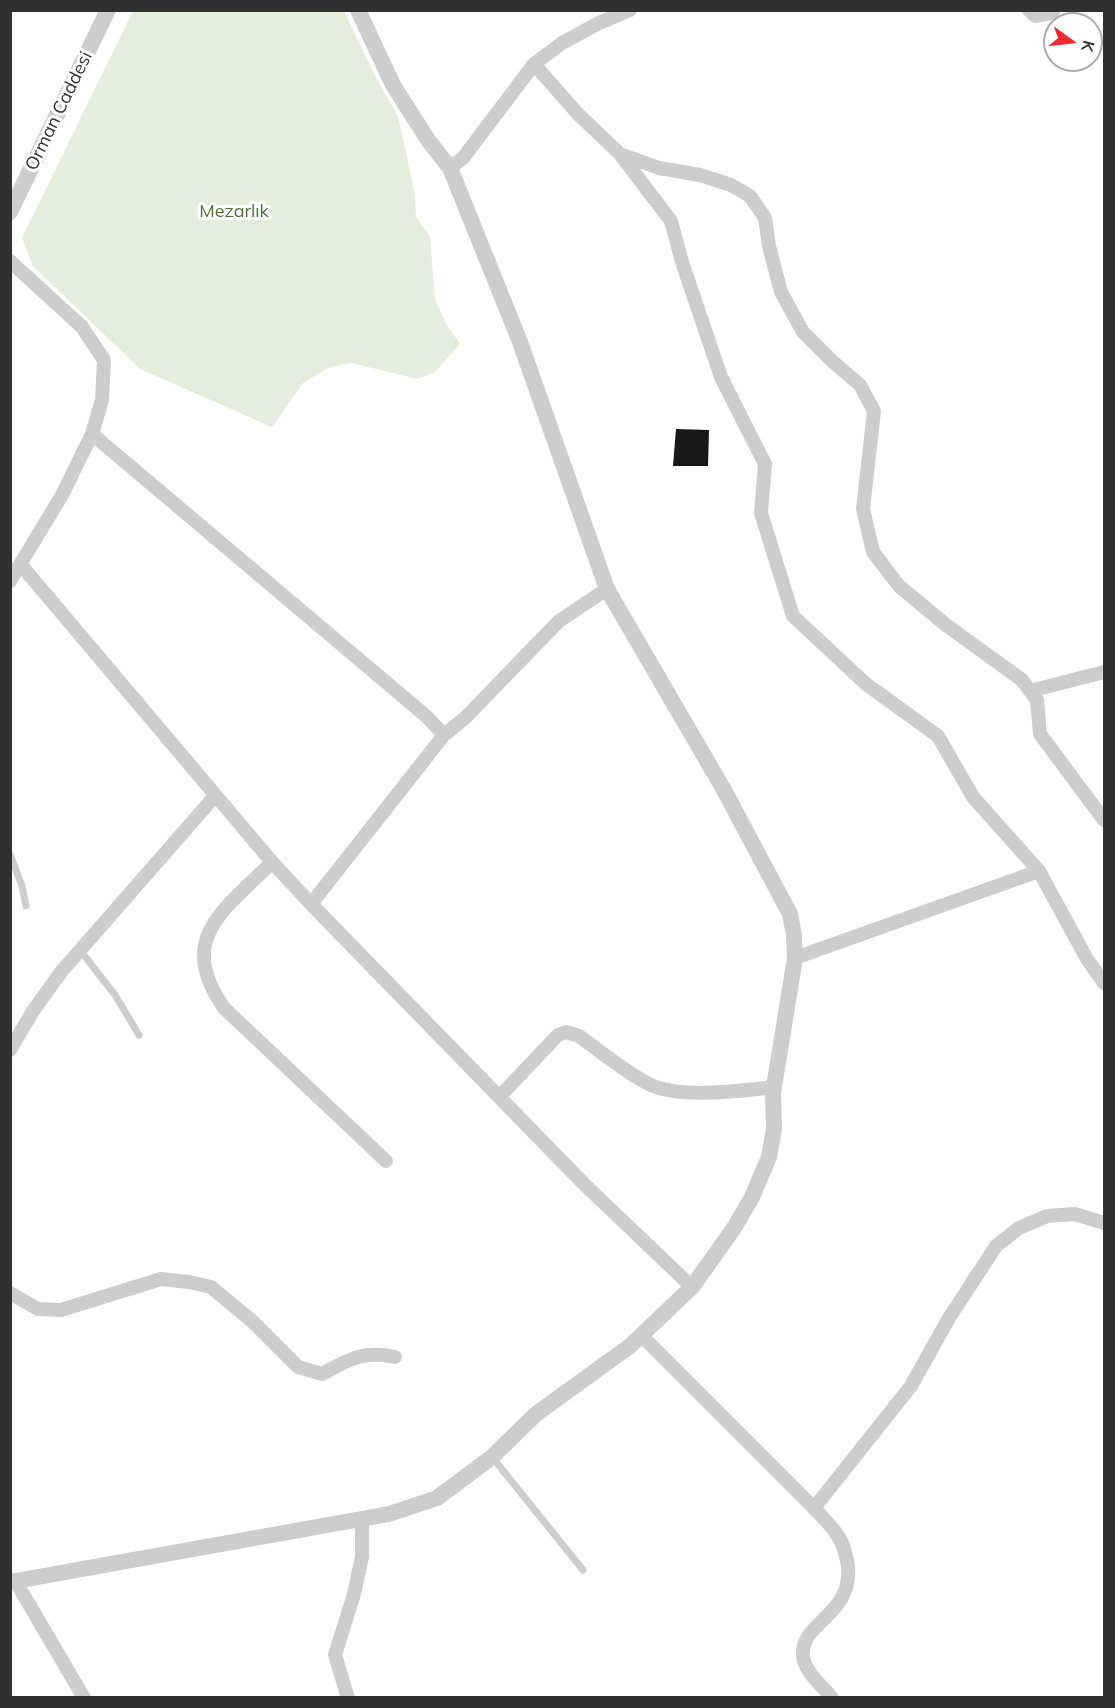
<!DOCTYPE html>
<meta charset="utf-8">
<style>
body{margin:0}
#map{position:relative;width:1115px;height:1708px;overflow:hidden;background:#fff;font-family:Mulish,sans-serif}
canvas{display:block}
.frame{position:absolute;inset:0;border:12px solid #303030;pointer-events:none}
.north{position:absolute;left:1043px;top:12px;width:60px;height:60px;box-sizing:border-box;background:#fff;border:2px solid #acacac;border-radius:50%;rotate:105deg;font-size:16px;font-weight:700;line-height:24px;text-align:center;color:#303030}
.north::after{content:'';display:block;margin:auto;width:21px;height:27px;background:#ee2b35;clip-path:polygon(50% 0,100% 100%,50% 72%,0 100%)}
</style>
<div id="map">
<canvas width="1115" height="1708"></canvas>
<div class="frame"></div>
<div class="north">K</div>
</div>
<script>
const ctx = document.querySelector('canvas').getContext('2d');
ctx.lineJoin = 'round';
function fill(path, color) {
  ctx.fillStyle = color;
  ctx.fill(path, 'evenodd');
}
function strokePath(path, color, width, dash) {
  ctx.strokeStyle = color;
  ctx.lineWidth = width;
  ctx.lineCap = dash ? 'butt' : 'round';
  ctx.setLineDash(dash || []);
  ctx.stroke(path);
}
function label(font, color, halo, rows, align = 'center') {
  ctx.font = font + ' Mulish,sans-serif';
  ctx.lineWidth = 6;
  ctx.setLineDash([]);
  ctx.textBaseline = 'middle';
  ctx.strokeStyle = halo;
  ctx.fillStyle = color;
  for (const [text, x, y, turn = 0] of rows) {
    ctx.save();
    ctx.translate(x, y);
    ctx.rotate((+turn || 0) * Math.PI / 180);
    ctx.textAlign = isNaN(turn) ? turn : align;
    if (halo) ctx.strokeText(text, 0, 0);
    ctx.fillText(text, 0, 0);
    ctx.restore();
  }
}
fill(new Path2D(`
 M 133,11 L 344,11 L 373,72 L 398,116 L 415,195 L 416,217 L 430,237 L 435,299 L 446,324 L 460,344 L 435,372 L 418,379 L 351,363 L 328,368 L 303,383 L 272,427 L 140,369 L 33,266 L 22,238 Z`), '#e5eddd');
fill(new Path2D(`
 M 676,429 L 709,430 L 708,466 L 673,466 Z`), '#171717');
strokePath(new Path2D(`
 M 10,854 L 22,886 L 26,906
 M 80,950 L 115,995 L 139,1035
 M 492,1457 L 583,1570`), '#cdcdcd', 7);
strokePath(new Path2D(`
 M 1029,10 L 1035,16 L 1052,13 L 1054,10
 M 534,64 L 578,114 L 620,154 L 671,221 L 682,262 L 721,377 L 765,464 L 761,513 L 793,616 L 866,684 L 938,736 L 973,797 L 1039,871 L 1087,959 L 1104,983
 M 620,154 L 659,168 L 700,175 L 731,185 L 750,196 L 765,218 L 769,246 L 781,292 L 803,332 L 832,361 L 860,385 L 874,411 L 863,509 L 873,552 L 899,586 L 946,625 L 1022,680 L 1037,700 L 1040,734 L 1104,820
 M 450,168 L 463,158 L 534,64 L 562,43 L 599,23 L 630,10
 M 10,261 L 82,327 L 104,360 L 102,400 L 92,434 L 62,495 L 10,581
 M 92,434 L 426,716 L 444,735 L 465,718 L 559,621 L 607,589
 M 21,565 L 272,862 L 311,904 L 584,1184 L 692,1287
 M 1030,691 L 1104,672
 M 272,862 C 225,910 175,938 224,1008 L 386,1161
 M 311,904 L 444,735
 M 795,958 L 1039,871
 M 10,1050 L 33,1011 L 61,972 L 215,796
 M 499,1097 L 558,1035 L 566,1032 L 579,1036 C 601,1052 625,1072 649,1084 C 678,1099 742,1091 774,1087
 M 10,1293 L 38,1309 L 61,1310 L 161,1279 L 189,1282 L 211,1287 L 252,1321 L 298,1367 L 322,1374 C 350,1359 362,1350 395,1357
 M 642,1336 L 814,1508 C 822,1517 832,1526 838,1536 C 844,1544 846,1556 848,1566 C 853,1616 799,1622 803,1657 C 806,1673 822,1686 832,1698
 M 814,1508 L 911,1386 L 949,1318 L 996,1246 L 1019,1228 L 1047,1216 L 1075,1214 L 1104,1223
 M 16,1582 L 84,1698
 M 348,1698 L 335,1655 L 354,1594 L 362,1557 L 362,1519`), '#cdcdcd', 14);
strokePath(new Path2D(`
 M 10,212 L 108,10
 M 10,1582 L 389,1514 L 437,1498 L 492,1457 L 536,1414 L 630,1346 L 692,1287 L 734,1228 L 752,1197 L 769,1157 L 774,1129 L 773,1093 L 795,958 L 794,935 L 790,914 L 724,790 L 607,589 L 520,342 L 450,168 L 428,140 L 393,85 L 358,10`), '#cdcdcd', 16);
label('18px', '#303030', '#fff', [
 ["Orman Caddesi",59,111,-64]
]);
label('18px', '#516e3a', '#fff', [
 ["Mezarlık",234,212]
]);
</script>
